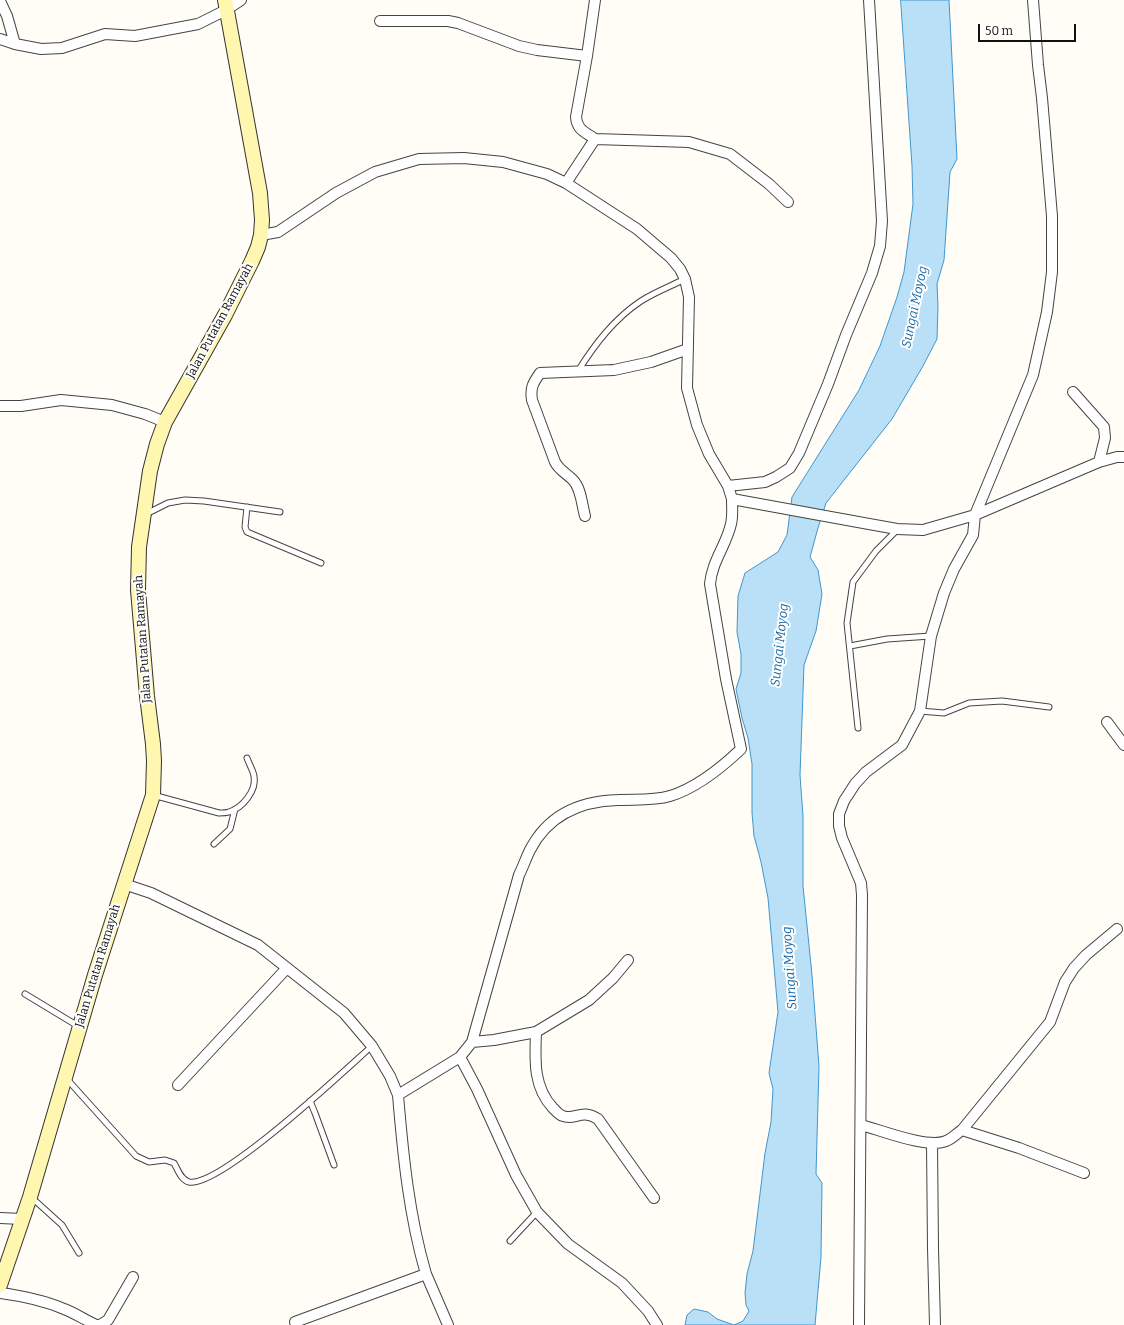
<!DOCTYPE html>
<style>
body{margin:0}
#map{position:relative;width:1124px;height:1325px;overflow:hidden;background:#fffdf5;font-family:Bitter,serif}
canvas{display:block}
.scale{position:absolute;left:978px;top:24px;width:98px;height:18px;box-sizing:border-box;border:2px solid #111;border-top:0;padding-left:5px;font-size:12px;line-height:14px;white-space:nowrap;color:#111;-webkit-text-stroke:3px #fff;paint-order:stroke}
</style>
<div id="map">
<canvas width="1124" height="1325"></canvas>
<div class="scale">50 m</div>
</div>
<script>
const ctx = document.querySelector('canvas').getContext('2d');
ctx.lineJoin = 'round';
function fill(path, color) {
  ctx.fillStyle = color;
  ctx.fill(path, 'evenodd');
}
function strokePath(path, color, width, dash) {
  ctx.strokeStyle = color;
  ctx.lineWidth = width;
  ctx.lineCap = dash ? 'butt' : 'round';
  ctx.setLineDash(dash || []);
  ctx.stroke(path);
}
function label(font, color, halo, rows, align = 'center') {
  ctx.font = font + ' Bitter,serif';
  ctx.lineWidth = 4;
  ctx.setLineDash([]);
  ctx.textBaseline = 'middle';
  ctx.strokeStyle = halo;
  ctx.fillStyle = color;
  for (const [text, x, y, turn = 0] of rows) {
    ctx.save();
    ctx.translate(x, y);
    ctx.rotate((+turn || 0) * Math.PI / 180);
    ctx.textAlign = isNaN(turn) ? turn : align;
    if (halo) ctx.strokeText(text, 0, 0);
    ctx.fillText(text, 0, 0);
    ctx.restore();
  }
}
const water = new Path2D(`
 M 901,0 L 949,0 L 957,159 L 950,172 L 944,260 L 937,284 L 938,306 L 937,339 L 923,366 L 892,419 L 826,503 L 818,528 L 810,557 L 818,570 L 822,594 L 816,631 L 804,665 L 800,775 L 803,816 L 803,886 L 812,975 L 819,1066 L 816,1174 L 822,1183 L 821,1257 L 815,1325 L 685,1325 L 687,1315 L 694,1309 L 708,1312 L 717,1319 L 734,1325 L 743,1321 L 749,1311 L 746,1305 L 745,1293 L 747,1274 L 753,1251 L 765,1153 L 771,1122 L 773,1089 L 769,1073 L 778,1012 L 768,898 L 761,862 L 754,836 L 752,813 L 752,764 L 748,738 L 742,718 L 736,689 L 741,673 L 741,654 L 737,632 L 738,596 L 745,573 L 778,552 L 787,535 L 792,497 L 859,390 L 880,346 L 897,297 L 904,272 L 913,204 L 912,166 Z`);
fill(water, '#b9e0f7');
strokePath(water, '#3f96cf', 1);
const lane = new Path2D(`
 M 578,371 C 595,344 614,319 641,301 C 655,292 671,286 685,279
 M 247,507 L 245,527 L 247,532 L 321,563
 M 146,514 L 168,503 L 185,500 L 204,501 L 280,512
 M 850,646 L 887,639 L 931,636
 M 920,711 L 944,713 L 969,703 L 1002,701 L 1049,707
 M 858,728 L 847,623 L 853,582 L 876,551 L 897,530
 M 153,795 L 219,813 C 222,813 226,813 229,812 C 242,808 257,791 254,776 C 253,770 249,764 247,758
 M 214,844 L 230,829 L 235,809
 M 25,994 L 78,1026
 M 66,1078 L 136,1156 L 149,1162 L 165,1160 L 174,1163 C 178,1170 181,1180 189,1182 C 220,1188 345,1070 372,1046
 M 310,1101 L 315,1113 L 334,1165
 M 31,1197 L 62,1225 L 79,1253
 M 510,1241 L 537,1212`);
const street = new Path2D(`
 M 0,1 L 7,16 L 15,44
 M 380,21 L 448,21 L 458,23 L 519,46 L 537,50 L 587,56
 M 0,39 L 15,44 L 41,49 L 62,48 L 105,34 L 135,36 L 198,24 L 226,10 L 241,0
 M 595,139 L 689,142 L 730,154 L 769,184 L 788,202
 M 566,183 L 595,139 C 585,132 577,130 576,117 L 587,56 L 595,0
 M 261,235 L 278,232 L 336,193 L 375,172 L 419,159 L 464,158 L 503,162 L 547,174 L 566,183 L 637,229 L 671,258 L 680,269 L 685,279 L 689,297 L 687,388 L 697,425 L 709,454 L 728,486 L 732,499 L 869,524 L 897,529 L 923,530 L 975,515 L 1099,462 L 1117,457 L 1124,457
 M 1073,392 L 1104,427 L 1105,438 L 1099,462
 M 0,406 L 21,406 L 61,400 L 112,405 L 145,414 L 165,422
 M 728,486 L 765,482 L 776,477 L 790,468 L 799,453 L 828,384 L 846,335 L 872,273 L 880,246 L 882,221 L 869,0
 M 585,516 C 582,505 581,488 573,480 C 566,473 559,470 555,462 L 532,400 C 530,388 533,383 540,373 L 614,370 L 651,362 L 688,349
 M 1107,722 L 1124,745
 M 124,884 L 151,893 L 258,945 L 344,1013 L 372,1046 L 390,1076 L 398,1095 L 460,1057 L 472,1042 L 519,875 C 523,867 526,858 530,850 C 548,815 580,801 618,800 C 635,799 653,801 670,796 C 696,788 721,768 741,749 L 726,679 L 710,584 C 712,561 726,546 731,524 C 733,516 732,507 732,499
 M 536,1032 C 535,1060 533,1087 553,1108 C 556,1111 559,1115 563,1116 C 575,1121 581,1108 598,1119 L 654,1198
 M 472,1042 L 494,1040 L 536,1032 L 589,1000 L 613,978 L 628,960
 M 460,1057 L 477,1089 L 516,1175 L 537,1212 L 568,1244 L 622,1283 L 648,1311 L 657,1325
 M 178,1085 L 287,968
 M 861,1125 C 881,1130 927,1149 946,1141 C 952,1139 957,1133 962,1130 L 1050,1022 L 1065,982 L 1074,968 L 1086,955 L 1117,929
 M 962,1130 L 1019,1148 L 1084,1173
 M 932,1144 L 933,1248 L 935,1325
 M 0,1218 L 22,1219
 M 426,1274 L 448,1325
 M 0,1293 C 23,1296 43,1300 64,1309 C 75,1313 85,1320 96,1325 L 100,1325 L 108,1320 L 133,1277
 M 295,1322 L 426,1274 C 409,1216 403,1155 398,1095
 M 859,1325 L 862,895 L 861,883 L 842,838 L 839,826 L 839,814 L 844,801 L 855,784 L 866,772 L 902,745 L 920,711 L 931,636 L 944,593 L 954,569 L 973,535 L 975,515 L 1033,375 L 1047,312 L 1052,272 L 1052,216 L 1042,98 L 1038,65 L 1033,0`);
const secondary = new Path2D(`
 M 0,1285 L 30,1197 L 95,975 L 153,795 L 154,761 L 153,744 L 147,696 L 138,590 L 139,547 L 150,471 L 157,444 L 165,422 L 225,315 L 252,261 L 258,247 L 261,235 L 262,220 L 260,193 L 225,0`);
strokePath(lane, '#444', 7);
strokePath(street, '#444', 12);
strokePath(secondary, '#333', 16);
strokePath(lane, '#fff', 5);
strokePath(street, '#fff', 10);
strokePath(secondary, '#fff6b0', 14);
label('12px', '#111', '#fff', [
 ["Jalan Putatan Ramayah",220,321,-62],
 ["Jalan Putatan Ramayah",143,639,-94],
 ["Jalan Putatan Ramayah",98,966,-73]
]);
label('italic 13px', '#1768a6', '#fff', [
 ["Sungai Moyog",915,307,-78],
 ["Sungai Moyog",780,645,-84],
 ["Sungai Moyog",790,968,-94]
]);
</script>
